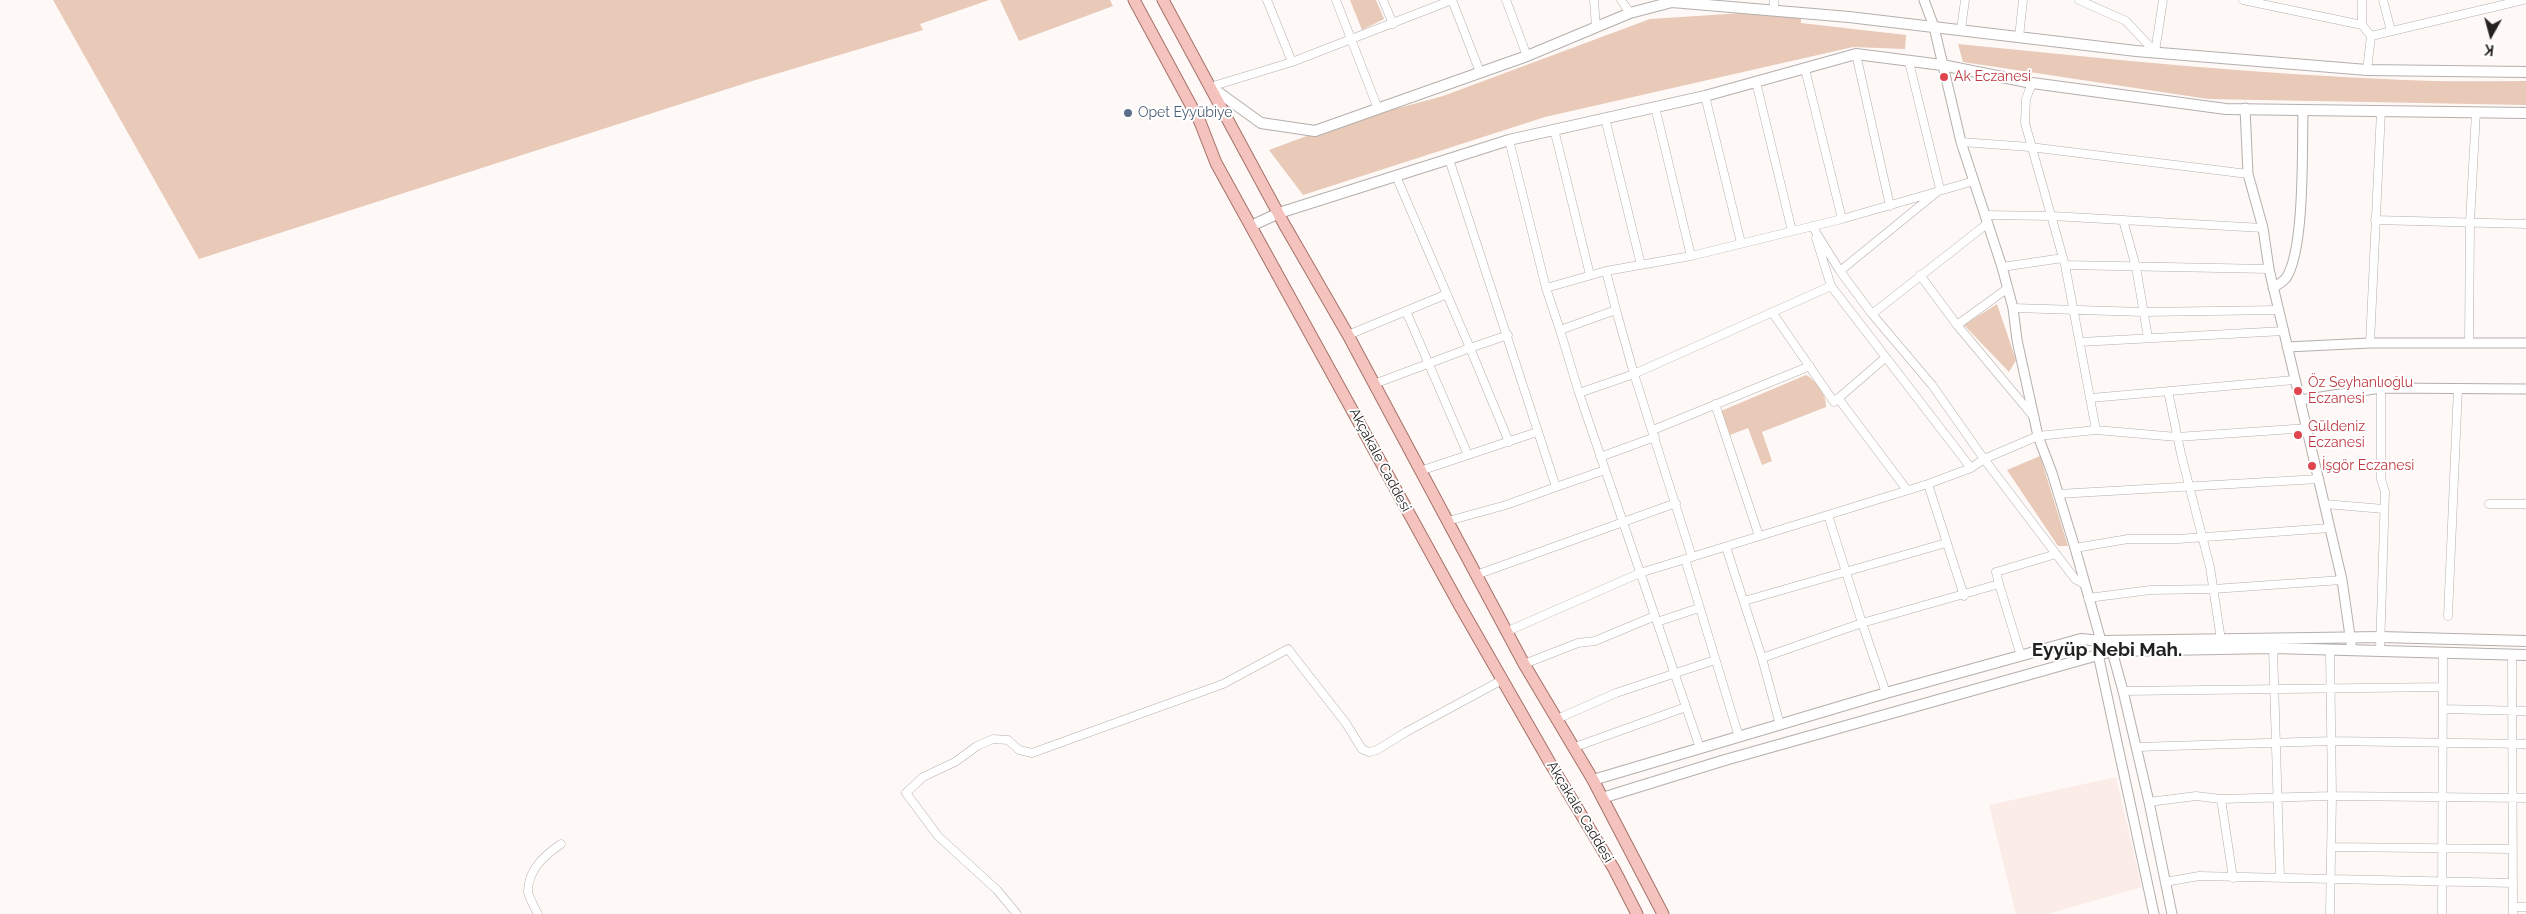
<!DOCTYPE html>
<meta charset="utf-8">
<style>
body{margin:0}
#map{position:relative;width:2526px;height:914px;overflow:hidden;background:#fef9f6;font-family:Raleway,sans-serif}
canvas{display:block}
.north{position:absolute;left:2466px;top:10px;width:50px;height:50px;-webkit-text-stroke:4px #fff;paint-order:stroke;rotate:187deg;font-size:14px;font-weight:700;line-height:20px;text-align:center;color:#242221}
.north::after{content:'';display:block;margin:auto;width:18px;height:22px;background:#242221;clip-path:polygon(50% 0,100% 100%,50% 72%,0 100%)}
</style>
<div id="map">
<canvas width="2526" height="914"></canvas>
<div class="north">K</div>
</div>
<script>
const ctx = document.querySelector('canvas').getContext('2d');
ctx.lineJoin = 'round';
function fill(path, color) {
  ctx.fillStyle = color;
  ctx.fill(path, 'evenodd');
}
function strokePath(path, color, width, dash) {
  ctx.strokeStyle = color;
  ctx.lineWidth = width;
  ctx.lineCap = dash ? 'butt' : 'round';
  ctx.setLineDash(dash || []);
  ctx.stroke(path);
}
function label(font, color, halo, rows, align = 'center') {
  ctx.font = font + ' Raleway,sans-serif';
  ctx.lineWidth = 4;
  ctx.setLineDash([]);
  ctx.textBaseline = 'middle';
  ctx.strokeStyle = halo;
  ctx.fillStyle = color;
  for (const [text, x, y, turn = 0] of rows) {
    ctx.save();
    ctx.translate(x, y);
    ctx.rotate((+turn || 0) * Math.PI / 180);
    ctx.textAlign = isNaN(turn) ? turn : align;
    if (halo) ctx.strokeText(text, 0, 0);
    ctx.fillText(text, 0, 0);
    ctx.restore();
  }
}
fill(new Path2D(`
 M 2116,777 L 2142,887 L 2048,914 L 2016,914 L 1989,805 Z`), '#fcece8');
fill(new Path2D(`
 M 53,0 L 989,0 L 920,24 L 923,30 L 749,82 L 199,259 Z
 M 1000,0 L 1110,0 L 1113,6 L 1019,41 Z
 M 1350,0 L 1376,0 L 1384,19 L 1362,30 Z
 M 1758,12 L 1801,16 L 1801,23 L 1906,35 L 1905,49 L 1853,47 L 1545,117 L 1303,195 L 1269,150 L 1339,124 L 1443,96 L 1650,19 Z
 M 1958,44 C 2106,59 2255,74 2404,80 C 2445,82 2486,81 2526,81 L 2526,105 L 2208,99 L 1963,62 Z
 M 1997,304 L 2016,360 L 2009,372 L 1964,325 Z
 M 1806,375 C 1816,380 1827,395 1826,407 L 1762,432 L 1772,461 L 1762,465 L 1748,428 L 1730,435 L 1721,411 Z
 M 2040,456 L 2068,546 L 2058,546 L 2007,470 Z`), '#e9c9b7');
const minor = new Path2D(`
 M 1267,0 L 1292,62
 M 1336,0 L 1378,109
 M 1383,0 L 1393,24
 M 1452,0 L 1480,72
 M 1506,0 L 1527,56
 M 1594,0 L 1596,27
 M 1621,0 L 1630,13
 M 1774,0 L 1774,10
 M 2079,0 L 2126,21 L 2155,52 L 2163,0
 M 2243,0 L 2362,25 L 2371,36 L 2523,0
 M 2362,0 L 2362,25
 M 2383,0 L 2391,31
 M 1961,30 L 1965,0
 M 2019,37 L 2023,0
 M 1856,54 L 1890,206
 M 1909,62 L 1940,189
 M 1805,69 L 1842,219
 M 2367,70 L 2371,36
 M 1756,82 L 1792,231
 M 2032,83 L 2026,99 L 2025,123 L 2065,265 L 2096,430
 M 1210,87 L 1292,62 L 1452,0
 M 1705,96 L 1741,243
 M 1655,107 L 1691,256
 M 1605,118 L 1641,265
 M 1554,129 L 1590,275
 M 1509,140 L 1546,288 L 1606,271 L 1691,256 L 1842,219 L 1974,181
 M 1961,142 L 2030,147 L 2248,174
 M 1449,159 L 1556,487 L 1605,470
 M 1396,176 L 1470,348 L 1508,335
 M 1985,215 L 2052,216 L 2263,228
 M 2123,220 L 2136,267 L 2148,338
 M 2375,220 L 2526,224
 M 1816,238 L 1831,286 L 1971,468
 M 2065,265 L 2269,269
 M 2002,267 L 2063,258
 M 1606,271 L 1616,310
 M 1840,271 L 1937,192
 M 1920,275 L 1957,325 L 2033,416
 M 1546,288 L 1560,330 L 1616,310 L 1634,374 L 1579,393
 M 1447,294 L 1406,311 L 1468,455
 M 2013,308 L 2144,312 L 2279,310
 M 1772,312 L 1834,402 L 1885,358
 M 1872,314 L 1988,223
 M 1957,325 L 2008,288
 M 1560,330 L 1579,393 L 1700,748
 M 1348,335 L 1406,311
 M 2080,342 L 2284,331
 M 2370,343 L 2381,111
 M 2469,343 L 2470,222 L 2476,112
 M 1374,384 L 1470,348 L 1509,442
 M 2168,391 L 2181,454 L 2210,567 L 2221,640
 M 1838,398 L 1907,490
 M 2091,398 L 2294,380
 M 1715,404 L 1759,536
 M 1653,430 L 1810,366
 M 1600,457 L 1655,437
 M 1420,471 L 1537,432
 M 1928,484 L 1964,596
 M 2058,494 L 2319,479
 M 2325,504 L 2384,509
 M 2489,504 L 2526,504
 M 1448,521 L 1506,505 L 1556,487
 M 1726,547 L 1762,658 L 1780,725
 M 2075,548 L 2128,539 L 2178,539 L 2330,528
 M 1692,557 L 1634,374 L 1831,286
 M 1685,559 L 1739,737
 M 1476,575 L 1676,503
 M 1999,584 L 1996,572 L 2056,554
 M 2084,584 L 2075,579 L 1984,459 L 2038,436 L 2096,430 L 2177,437 L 2308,428
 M 2088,598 L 2151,590 L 2213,589 L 2342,580
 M 1744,601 L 1946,543
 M 2448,616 L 2458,388
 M 1657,622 L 1699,608
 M 1508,631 L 1640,573 L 1928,484 L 1971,468 L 1984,459 L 1932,385 L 1872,314 L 1840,271 L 1812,226
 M 2273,648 L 2280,878
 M 2380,650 L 2385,492 L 2381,479 L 2381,388
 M 2512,655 L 2513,914
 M 1762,658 L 1862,623 L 1828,515
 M 1524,664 L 1578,643 L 1595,641 L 1655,616
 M 2123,691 L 2443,687
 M 1886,693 L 1862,623 L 1999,584 L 2021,656
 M 2443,709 L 2526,711
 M 1557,719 L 1616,693 L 1715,660
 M 1575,747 L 1686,707
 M 2137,747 L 2332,741 L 2526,744
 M 2221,799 L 2233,878
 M 2149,802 L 2196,796 L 2221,799 L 2332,796 L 2526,798
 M 2332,847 L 2513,849
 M 2165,882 L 2199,876 L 2513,883
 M 2513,907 L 2526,907
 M 538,914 C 535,908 529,898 528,892 C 528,869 545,855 561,844
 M 1017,914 L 997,890 L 938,836 L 906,793 L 923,777 L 955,762 L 977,746 L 993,739 L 1008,740 L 1019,750 L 1032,753 L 1223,684 L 1288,649 L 1345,722 L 1362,749 L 1369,752 L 1377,750 L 1406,732 L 1502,680
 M 2330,914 L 2332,796 L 2330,650
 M 2442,914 L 2443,652`);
const tertiary = new Path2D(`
 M 1924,0 L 1934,27 L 1961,142 L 2002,267 L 2013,308 L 2017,340 L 2038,436 L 2052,473 L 2075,548 L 2101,641 L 2112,651 L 2123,691 L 2149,802 L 2172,914
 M 2245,108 L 2248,174 L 2263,228 L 2269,269 L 2300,400
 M 2273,288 C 2277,285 2283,282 2286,278 C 2305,251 2302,146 2303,110
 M 2287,347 L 2370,343 L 2526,343
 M 2101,641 L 2098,654 L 2154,914
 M 2352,650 L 2342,580 L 2300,400 L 2381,388 L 2526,389`);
const secondary = new Path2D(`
 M 1211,87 L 1261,123 L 1315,131 L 1527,56 L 1630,13 L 1672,2 L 1849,17 L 2136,51 L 2367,70 L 2526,72
 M 1251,226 L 1279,213 L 1509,140 L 1705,96 L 1856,54 L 1942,65 L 2032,83 L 2226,109 L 2526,113
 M 1593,780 L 1886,693 L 2081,639 L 2101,641 L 2381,637 L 2526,641
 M 1602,798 L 1725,760 L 2112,651 L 2273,648 L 2526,655`);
const primary = new Path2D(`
 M 1134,0 L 1200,122 L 1216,163 L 1460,606 L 1550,763 L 1614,869 L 1637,914
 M 1163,0 L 1284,224 L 1348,335 L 1524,664 L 1593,780 L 1663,914`);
strokePath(minor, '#b4afac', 9);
strokePath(tertiary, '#b4afac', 11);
strokePath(secondary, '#b4afac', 12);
strokePath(primary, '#a6716a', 13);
strokePath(minor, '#fff', 8);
strokePath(tertiary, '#fff', 9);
strokePath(secondary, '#fff', 10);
strokePath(primary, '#f4c3be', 11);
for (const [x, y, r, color] of [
 [1944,77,5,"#e0444e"],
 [1128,113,5,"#5c6f8a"],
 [2298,391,5,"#e0444e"],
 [2298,435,5,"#e0444e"],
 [2312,466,5,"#e0444e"]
]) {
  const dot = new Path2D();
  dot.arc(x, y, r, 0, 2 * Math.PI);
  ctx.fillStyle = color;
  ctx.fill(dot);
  strokePath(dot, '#fff', 2);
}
label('14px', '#be3a42', '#fff', [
 ["Ak Eczanesi",1954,77],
 ["Öz Seyhanlıoğlu",2308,383],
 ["Eczanesi",2308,399],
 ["Güldeniz",2308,427],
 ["Eczanesi",2308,443],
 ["İşgör Eczanesi",2322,466]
], 'left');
label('14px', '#4e5e75', '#fff', [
 ["Opet Eyyübiye",1138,113]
], 'left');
label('14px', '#242221', '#fff', [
 ["Akçakale Caddesi",1380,460,62],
 ["Akçakale Caddesi",1580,812,59]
]);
label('bold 19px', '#242221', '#fff', [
 ["Eyyüp Nebi Mah.",2107,650]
]);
</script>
